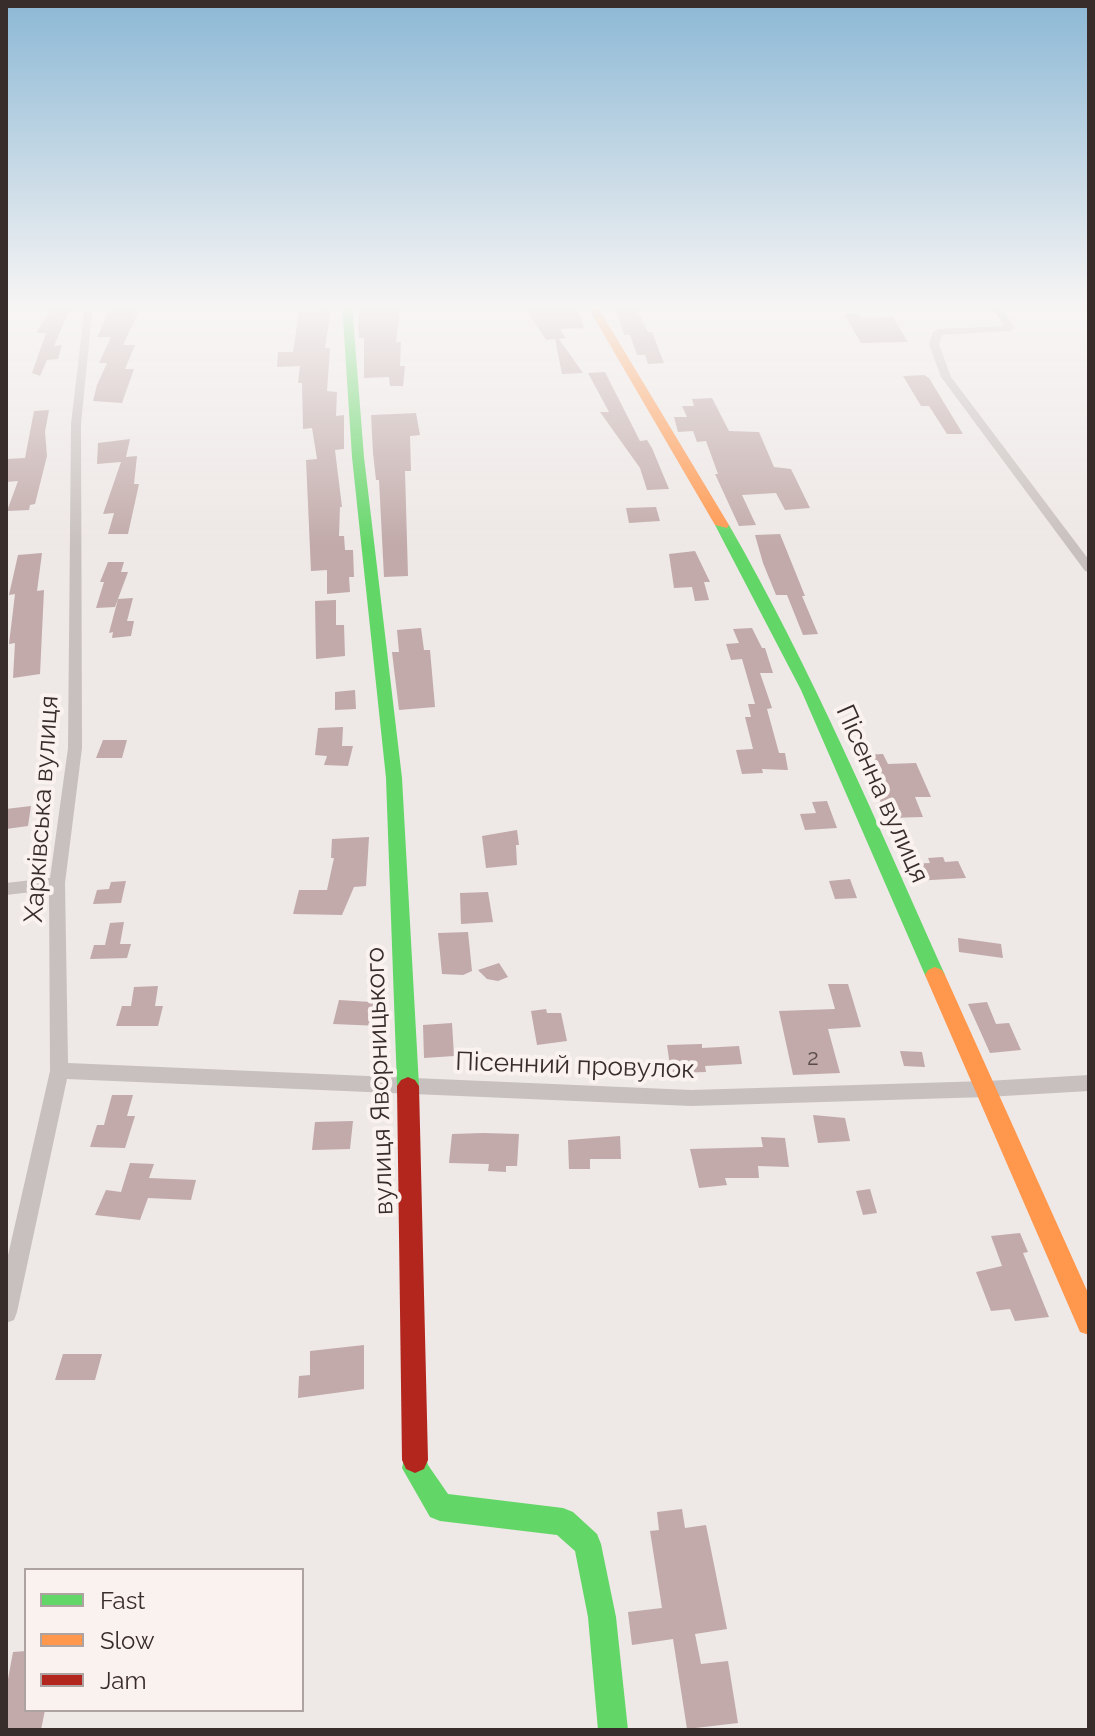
<!DOCTYPE html>
<meta charset="utf-8">
<style>
body{margin:0}
#map{position:relative;width:1095px;height:1736px;overflow:hidden;background:#eee8e6;font-family:Raleway,sans-serif}
canvas{display:block}
.frame{position:absolute;inset:0;border:8px solid #392d2c;pointer-events:none}
.legend{position:absolute;left:24px;top:1568px;width:280px;height:144px;box-sizing:border-box;background:#faf2ee;border:2px solid #ada3a0;margin:0;padding:10px 14px;list-style:none;font-size:24px;color:#392d2c}
.legend li{display:flex;align-items:center;gap:16px;height:40px}
.legend b{width:40px;border:2px solid #ada3a0}
</style>
<div id="map">
<canvas width="1095" height="1736"></canvas>
<div class="frame"></div>
<ul class="legend">
<li><b style="height:10px;background:#63d668"></b>Fast</li>
<li><b style="height:10px;background:#ff974d"></b>Slow</li>
<li><b style="height:10px;background:#b3261e"></b>Jam</li>
</ul>
</div>
<script>
const ctx = document.querySelector('canvas').getContext('2d');
ctx.lineJoin = 'round';
function fill(path, color) {
  ctx.fillStyle = color;
  ctx.fill(path, 'evenodd');
}
function label(font, color, halo, rows, align = 'center') {
  ctx.font = font + ' Raleway,sans-serif';
  ctx.lineWidth = 8;
  ctx.setLineDash([]);
  ctx.textBaseline = 'middle';
  ctx.strokeStyle = halo;
  ctx.fillStyle = color;
  for (const [text, x, y, turn = 0] of rows) {
    ctx.save();
    ctx.translate(x, y);
    ctx.rotate((+turn || 0) * Math.PI / 180);
    ctx.textAlign = isNaN(turn) ? turn : align;
    if (halo) ctx.strokeText(text, 0, 0);
    ctx.fillText(text, 0, 0);
    ctx.restore();
  }
}
fill(new Path2D(`
 M 55,304 L 72,304 L 54,346 L 62,345 L 58,359 L 47,360 L 40,376 L 32,373 L 46,333 L 36,333 Z
 M 368,304 L 395,304 L 394,309 L 400,309 L 396,342 L 401,342 L 400,366 L 405,366 L 403,386 L 390,386 L 389,377 L 364,378 L 364,338 L 359,338 L 358,326 L 360,306 Z
 M 553,304 L 576,304 L 584,328 L 560,329 L 566,338 L 559,339 L 583,373 L 562,374 L 555,339 L 546,340 L 526,309 L 555,307 Z
 M 614,304 L 629,304 L 631,308 L 636,308 L 648,332 L 652,332 L 664,363 L 648,364 L 645,355 L 637,355 L 630,335 L 624,335 Z
 M 141,306 L 123,345 L 135,345 L 125,369 L 134,369 L 122,403 L 93,401 L 97,385 L 107,363 L 99,363 L 111,337 L 97,337 L 111,307 Z
 M 331,310 L 325,348 L 330,348 L 327,391 L 337,392 L 336,416 L 344,415 L 344,449 L 335,450 L 342,507 L 340,507 L 339,536 L 344,536 L 345,550 L 353,550 L 354,577 L 349,577 L 350,592 L 327,594 L 327,570 L 311,571 L 306,460 L 317,459 L 312,428 L 303,429 L 302,383 L 298,383 L 300,366 L 277,367 L 278,352 L 293,352 L 299,311 Z
 M 859,313 L 862,318 L 893,317 L 908,342 L 861,343 L 844,314 Z
 M 605,372 L 640,441 L 647,440 L 652,448 L 669,489 L 647,490 L 640,468 L 600,412 L 609,412 L 588,373 Z
 M 924,375 L 929,378 L 963,434 L 947,434 L 929,406 L 921,406 L 903,376 Z
 M 712,398 L 729,431 L 759,432 L 774,467 L 791,469 L 810,508 L 785,510 L 776,493 L 742,495 L 756,525 L 739,526 L 715,474 L 718,474 L 706,441 L 697,442 L 693,431 L 678,432 L 674,417 L 687,417 L 682,406 L 694,406 L 692,399 Z
 M 49,410 L 45,432 L 47,456 L 35,504 L 30,505 L 29,510 L 7,511 L 18,481 L 6,482 L 6,459 L 25,458 L 34,411 Z
 M 416,413 L 420,435 L 410,436 L 411,471 L 405,471 L 408,576 L 384,577 L 379,480 L 376,480 L 373,453 L 371,415 Z
 M 130,439 L 126,457 L 137,456 L 134,484 L 139,484 L 128,534 L 108,534 L 114,513 L 103,514 L 121,462 L 97,464 L 98,443 Z
 M 656,507 L 660,521 L 629,523 L 626,508 Z
 M 780,534 L 805,596 L 802,596 L 818,634 L 803,635 L 787,595 L 776,595 L 763,563 L 755,535 Z
 M 695,551 L 710,582 L 704,582 L 709,600 L 695,601 L 692,587 L 674,588 L 669,554 Z
 M 42,553 L 37,591 L 44,590 L 40,674 L 13,678 L 15,643 L 9,644 L 15,594 L 9,595 L 18,555 Z
 M 108,562 L 124,562 L 121,572 L 128,572 L 115,607 L 96,608 L 104,582 L 100,582 Z
 M 133,598 L 127,621 L 134,621 L 131,636 L 112,638 L 113,632 L 109,633 L 118,599 Z
 M 336,600 L 336,625 L 344,625 L 345,656 L 316,659 L 315,601 Z
 M 421,628 L 424,650 L 430,650 L 435,707 L 399,710 L 392,652 L 399,652 L 397,630 Z
 M 752,628 L 762,648 L 765,648 L 773,673 L 760,673 L 772,708 L 767,709 L 779,753 L 785,753 L 788,770 L 762,769 L 763,773 L 742,774 L 736,750 L 753,749 L 745,717 L 751,717 L 748,704 L 755,704 L 742,659 L 731,660 L 726,644 L 739,643 L 733,629 Z
 M 355,690 L 356,709 L 335,710 L 335,692 Z
 M 343,727 L 342,746 L 353,746 L 348,766 L 324,765 L 327,756 L 315,755 L 318,728 Z
 M 103,740 L 127,740 L 122,758 L 96,758 Z
 M 883,754 L 888,764 L 916,763 L 931,797 L 915,797 L 923,817 L 887,818 L 862,755 Z
 M 827,801 L 837,828 L 805,830 L 800,814 L 816,813 L 812,802 Z
 M 31,806 L 28,826 L 6,829 L 6,809 Z
 M 517,830 L 519,845 L 516,845 L 517,865 L 486,868 L 482,836 Z
 M 369,837 L 366,886 L 354,887 L 342,915 L 293,914 L 299,890 L 327,890 L 334,858 L 331,858 L 332,839 Z
 M 943,857 L 945,862 L 958,861 L 966,878 L 914,881 L 907,864 L 930,863 L 928,858 Z
 M 850,879 L 857,898 L 835,899 L 829,881 Z
 M 126,881 L 121,903 L 93,904 L 97,890 L 109,889 L 111,882 Z
 M 488,892 L 493,922 L 461,924 L 460,893 Z
 M 124,922 L 120,944 L 131,944 L 127,958 L 90,959 L 94,945 L 105,945 L 110,923 Z
 M 468,932 L 472,971 L 463,975 L 442,974 L 438,933 Z
 M 958,938 L 1001,944 L 1003,958 L 959,952 Z
 M 499,963 L 508,977 L 498,981 L 487,979 L 478,970 Z
 M 828,984 L 848,984 L 861,1027 L 828,1029 L 840,1073 L 793,1075 L 779,1011 L 835,1009 Z
 M 158,986 L 155,1006 L 163,1006 L 158,1026 L 116,1026 L 122,1006 L 131,1006 L 134,987 Z
 M 339,1000 L 386,1003 L 381,1026 L 333,1024 Z
 M 987,1002 L 996,1024 L 1009,1023 L 1021,1050 L 990,1053 L 968,1004 Z
 M 546,1009 L 547,1013 L 561,1013 L 567,1041 L 537,1045 L 531,1011 Z
 M 452,1023 L 454,1056 L 424,1058 L 423,1025 Z
 M 702,1044 L 702,1048 L 739,1046 L 742,1064 L 705,1066 L 706,1072 L 671,1073 L 667,1045 Z
 M 900,1051 L 922,1052 L 925,1067 L 904,1066 Z
 M 112,1095 L 133,1095 L 127,1116 L 135,1116 L 125,1148 L 90,1147 L 97,1125 L 104,1125 Z
 M 813,1115 L 845,1118 L 850,1141 L 818,1143 Z
 M 353,1121 L 350,1149 L 312,1150 L 315,1122 Z
 M 483,1133 L 519,1134 L 517,1166 L 506,1166 L 506,1172 L 488,1171 L 489,1164 L 449,1163 L 452,1134 Z
 M 620,1136 L 621,1159 L 590,1159 L 590,1169 L 569,1169 L 568,1140 Z
 M 761,1137 L 785,1138 L 789,1167 L 758,1166 L 759,1178 L 725,1178 L 727,1185 L 699,1188 L 690,1149 L 763,1147 Z
 M 130,1163 L 154,1164 L 149,1178 L 196,1180 L 191,1200 L 148,1198 L 140,1220 L 95,1215 L 106,1190 L 121,1192 Z
 M 870,1189 L 877,1213 L 863,1215 L 856,1191 Z
 M 1020,1233 L 1028,1252 L 1023,1253 L 1049,1317 L 1015,1321 L 1010,1309 L 991,1311 L 976,1272 L 1002,1266 L 991,1236 Z
 M 364,1345 L 364,1389 L 298,1398 L 299,1376 L 310,1375 L 310,1351 Z
 M 63,1354 L 102,1354 L 95,1380 L 55,1380 Z
 M 682,1509 L 685,1528 L 706,1525 L 727,1629 L 695,1634 L 701,1664 L 728,1661 L 738,1723 L 687,1729 L 673,1639 L 632,1645 L 628,1612 L 662,1608 L 650,1531 L 659,1530 L 657,1512 Z
 M 26,1651 L 26,1710 L 45,1710 L 41,1730 L 6,1730 L 6,1690 L 13,1652 Z`), '#c1aaa9');
fill(new Path2D(`
 M 85,304 L 93,304 L 81,424 L 82,748 L 65,883 L 68,1063 L 691,1090 L 987,1081 L 1089,1075 L 1089,1091 L 987,1097 L 691,1106 L 67,1079 L 17,1312 L 14,1320 L 6,1323 L 6,1264 L 50,1071 L 49,890 L 6,895 L 6,883 L 50,878 L 68,748 L 71,424 Z
 M 990,304 L 998,304 L 1015,328 L 1010,331 L 942,335 L 939,344 L 951,377 L 1089,560 L 1089,572 L 1085,571 L 941,377 L 929,344 L 933,332 L 938,329 L 1004,326 Z`), '#c8c0be');
fill(new Path2D(`
 M 342,304 L 352,304 L 364,457 L 402,778 L 419,1086 L 415,1092 L 408,1095 L 401,1092 L 397,1086 L 386,778 L 352,457 Z
 M 722,521 L 729,525 C 812,670 877,823 945,975 L 942,980 L 935,983 L 928,980 L 925,975 L 801,690 L 715,525 Z
 M 415,1447 L 424,1451 L 428,1465 L 448,1494 L 563,1508 L 573,1512 L 597,1534 L 601,1544 L 616,1617 L 628,1730 L 598,1730 L 588,1617 L 575,1551 L 557,1535 L 440,1521 L 430,1517 L 402,1468 L 406,1451 Z`), '#63d668');
fill(new Path2D(`
 M 586,304 L 596,304 L 729,525 L 727,528 L 715,525 Z
 M 935,967 L 942,970 L 945,975 L 1089,1295 L 1089,1335 L 1080,1332 L 925,975 L 928,970 Z`), '#ff974d');
fill(new Path2D(`
 M 408,1077 L 415,1080 L 419,1086 L 428,1460 L 424,1469 L 415,1473 L 406,1469 L 402,1460 L 397,1086 L 401,1080 Z`), '#b3261e');
const sky = ctx.createLinearGradient(0, 0, 0, 547);
sky.addColorStop(0, '#8cb8d5');
sky.addColorStop(0.56, '#f7f5f4');
sky.addColorStop(1, '#f7f5f400');
ctx.fillStyle = sky;
ctx.fillRect(0, 0, 1095, 547);
label('22px', '#5b4c4b', null, [
 ["2",813,1058]
]);
label('26px', '#392d2c', '#faf2ee', [
 ["Пісенна вулиця",882,794,66],
 ["Харківська вулиця",42,809,-86],
 ["Пісенний провулок",575,1066,2],
 ["вулиця Яворницького",380,1081,-92]
]);
</script>
